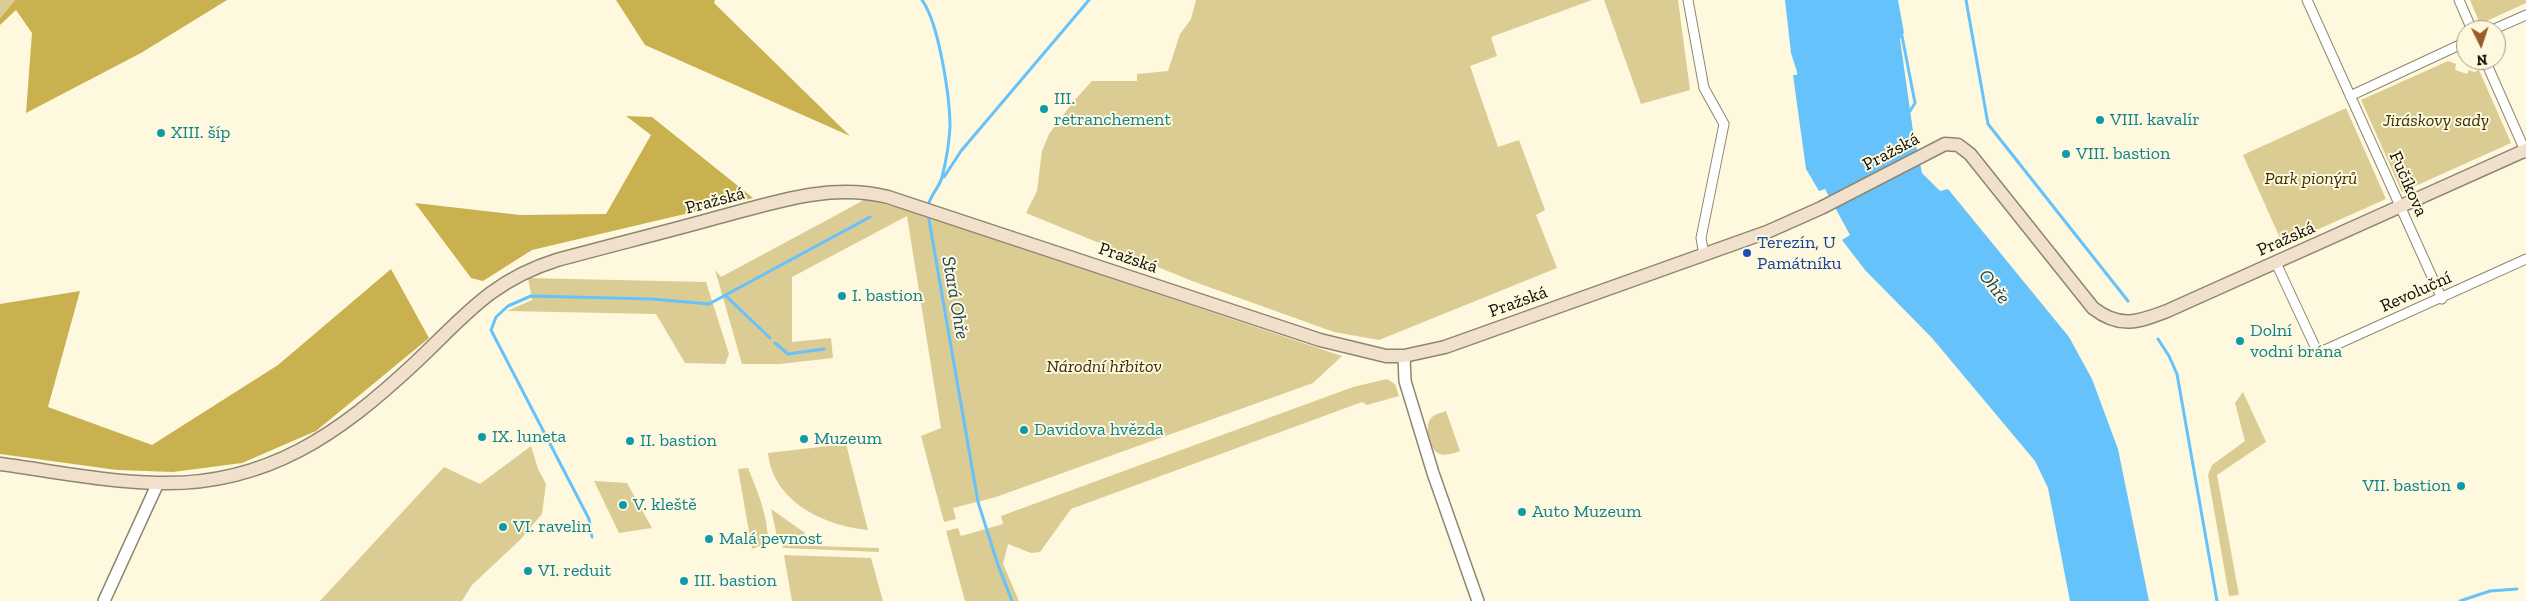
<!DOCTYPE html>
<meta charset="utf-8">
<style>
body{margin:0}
#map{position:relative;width:2526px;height:601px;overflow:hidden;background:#fef8de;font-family:"Zilla Slab",serif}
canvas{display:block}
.north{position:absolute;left:2456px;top:20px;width:50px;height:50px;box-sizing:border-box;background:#fef8de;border:1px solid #9e9987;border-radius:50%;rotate:176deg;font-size:14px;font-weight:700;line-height:20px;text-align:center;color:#0d0b04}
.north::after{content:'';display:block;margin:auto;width:18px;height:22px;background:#9d5b28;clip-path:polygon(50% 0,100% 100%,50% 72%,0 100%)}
</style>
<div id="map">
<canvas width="2526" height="601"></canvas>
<div class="north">N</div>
</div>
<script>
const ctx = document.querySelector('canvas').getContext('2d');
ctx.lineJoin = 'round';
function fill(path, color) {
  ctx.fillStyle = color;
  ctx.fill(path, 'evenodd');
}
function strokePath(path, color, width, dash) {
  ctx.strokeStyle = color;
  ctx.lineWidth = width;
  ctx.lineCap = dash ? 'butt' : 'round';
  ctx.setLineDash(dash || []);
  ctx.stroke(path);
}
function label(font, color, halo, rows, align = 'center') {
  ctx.font = font + ' "Zilla Slab",serif';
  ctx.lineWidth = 4;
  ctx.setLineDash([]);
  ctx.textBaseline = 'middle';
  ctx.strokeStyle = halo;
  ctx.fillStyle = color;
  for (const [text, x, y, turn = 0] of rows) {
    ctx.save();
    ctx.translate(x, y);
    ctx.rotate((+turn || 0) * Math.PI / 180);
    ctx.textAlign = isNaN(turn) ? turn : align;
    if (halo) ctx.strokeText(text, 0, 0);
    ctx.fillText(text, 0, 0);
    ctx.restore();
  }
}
fill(new Path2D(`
 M 0,0 L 15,0 L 0,18 Z
 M 1196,0 L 1592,0 L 1491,37 L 1497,56 L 1470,66 L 1498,147 L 1519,140 L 1545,210 L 1536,215 L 1557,268 L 1379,340 L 1334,332 L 1192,281 L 1026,213 L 1037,191 L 1042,151 L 1049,134 L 1073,102 L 1092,81 L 1137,81 L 1137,74 L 1168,71 L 1180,34 L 1191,19 Z
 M 1604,0 L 1678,0 L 1690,90 L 1641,104 Z
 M 2470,0 L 2526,0 L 2526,3 L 2480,24 Z
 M 2448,61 L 2456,64 L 2455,70 L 2467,74 L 2469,70 L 2474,72 L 2479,70 L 2511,143 L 2402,192 L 2361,100 Z
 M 2346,108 L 2386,199 L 2283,245 L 2243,155 Z
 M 866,199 L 913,212 L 1342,356 L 1313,383 L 996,497 L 953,508 L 956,519 L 944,522 L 921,436 L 941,428 L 907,216 L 792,277 L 792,342 L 831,338 L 833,358 L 780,364 L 742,364 L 715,270 L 721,277 Z
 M 528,278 L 706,282 L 729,354 L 725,364 L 685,363 L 656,314 L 507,311 L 532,300 Z
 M 1387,379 L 1395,384 L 1399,396 L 1367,405 L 1362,402 L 1071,509 L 1040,552 L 1031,553 L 1008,544 L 1003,564 L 1019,601 L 965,601 L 946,531 L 958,528 L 961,536 L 1003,524 L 1001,516 L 1353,387 Z
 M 2243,392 L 2266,442 L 2217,475 L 2239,595 L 2229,596 L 2208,475 L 2212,465 L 2245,441 L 2235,403 Z
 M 1446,411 L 1460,451 C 1454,453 1446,456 1440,454 C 1429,451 1424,426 1431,418 C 1435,414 1440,413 1446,411 Z
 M 846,444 L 868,530 C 825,526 773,502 768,453 Z
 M 531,446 L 538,469 L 546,484 L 542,514 L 520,540 L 472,585 L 462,601 L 320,601 L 444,467 L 480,484 Z
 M 748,468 C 758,493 768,515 768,543 L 752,549 L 738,469 Z
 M 594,481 L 627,483 L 652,528 L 619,533 Z
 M 771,509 L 805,533 L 804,535 L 777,536 Z
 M 782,545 L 879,548 L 879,552 L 783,548 Z
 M 784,555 L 871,558 L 883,601 L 792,601 Z`), '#dbcc94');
fill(new Path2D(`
 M 15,0 L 227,0 L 141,53 L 26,113 L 32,33 L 16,10 L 0,25 L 0,18 Z
 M 616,0 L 715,0 L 714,3 L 850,136 L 645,45 Z
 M 626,116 L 652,117 L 753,198 L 532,250 L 483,281 L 471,278 L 415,203 L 520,215 L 606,214 L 651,135 Z
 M 391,269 L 429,338 L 316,431 L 242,463 L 173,472 L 117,470 L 0,454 L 0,304 L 80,291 L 48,407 L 152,445 L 278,365 Z`), '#cab150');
fill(new Path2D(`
 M 1785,0 L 1898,0 L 1904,33 L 1900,39 L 1913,131 L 1922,173 L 1940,191 L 1948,189 L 2069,337 L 2092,379 L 2118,449 L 2149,601 L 2070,601 L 2048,488 L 2035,461 L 1932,338 L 1865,270 L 1842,240 L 1850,235 L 1825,189 L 1819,191 L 1806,169 L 1793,75 L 1797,75 L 1797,72 L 1791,53 Z`), '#66c2fb');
strokePath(new Path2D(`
 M 922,0 C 939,23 950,98 950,127 C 949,143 946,162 942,177 C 939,189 929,195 928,208
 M 1966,0 L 1988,124 L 2128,301
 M 1902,36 L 1915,103 L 1910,111
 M 944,177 L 961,151 L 1089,0
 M 928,214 L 978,502 L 998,565 L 1012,601
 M 726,296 L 770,338
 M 2158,339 L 2169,356 L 2177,374 L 2217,601
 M 775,343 L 788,354 L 824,349
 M 592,537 L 589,519 L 491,330 L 496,317 L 508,306 L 531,296 L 652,299 L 709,304 L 870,217
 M 2460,601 L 2490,591 L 2517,589`), '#66c2fb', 3);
const minor = new Path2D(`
 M 1688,0 L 1704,88 L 1724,124 L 1701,238 L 1704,255
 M 2307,0 L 2442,299
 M 2459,0 L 2472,30
 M 2492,30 L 2526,15
 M 2485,60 L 2526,153
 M 2350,96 L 2466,42
 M 2276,263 L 2318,353 L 2526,259`);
const tertiary = new Path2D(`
 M 1404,356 L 1405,381 L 1433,473 L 1478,601
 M 104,601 L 158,483`);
const secondary = new Path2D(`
 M 0,464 C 52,471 106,482 158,483 C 267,486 340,433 415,363 C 464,317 490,281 557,260 C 609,246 661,233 712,219 C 770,204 828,182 888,197 L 1320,340 L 1386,356 L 1404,356 L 1445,347 L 1767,232 L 1821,208 L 1945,144 L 1958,145 L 1970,154 L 2093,308 C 2120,329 2138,322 2167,311 L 2526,150`);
strokePath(minor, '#8d8770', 11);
strokePath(tertiary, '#8d8770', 14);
strokePath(secondary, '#8d8770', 15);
strokePath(minor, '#fff', 9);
strokePath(tertiary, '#fff', 11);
strokePath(secondary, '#f1e0cc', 12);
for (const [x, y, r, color] of [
 [1044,109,5,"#0f9aa8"],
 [2100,120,5,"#0f9aa8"],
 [161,133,5,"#0f9aa8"],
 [2066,154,5,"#0f9aa8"],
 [1747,253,5,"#1a4fb4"],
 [842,296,5,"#0f9aa8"],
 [2240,341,5,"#0f9aa8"],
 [1024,430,5,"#0f9aa8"],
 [482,437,5,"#0f9aa8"],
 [804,439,5,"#0f9aa8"],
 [630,441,5,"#0f9aa8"],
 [2461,486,5,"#0f9aa8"],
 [623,505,5,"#0f9aa8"],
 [1522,512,5,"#0f9aa8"],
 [503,527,5,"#0f9aa8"],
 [709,539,5,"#0f9aa8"],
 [528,571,5,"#0f9aa8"],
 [684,581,5,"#0f9aa8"]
]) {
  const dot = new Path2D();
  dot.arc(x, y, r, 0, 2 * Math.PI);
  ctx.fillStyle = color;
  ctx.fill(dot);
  strokePath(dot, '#fef8de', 2);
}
label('18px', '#0d838f', '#fef8de', [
 ["III.",1054,99],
 ["retranchement",1054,120],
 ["VIII. kavalír",2110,120],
 ["XIII. šíp",171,133],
 ["VIII. bastion",2076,154],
 ["I. bastion",852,296],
 ["Dolní",2250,331],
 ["vodní brána",2250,352],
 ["Davidova hvězda",1034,430],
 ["IX. luneta",492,437],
 ["Muzeum",814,439],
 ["II. bastion",640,441],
 ["VII. bastion",2451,486,"right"],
 ["V. kleště",633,505],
 ["Auto Muzeum",1532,512],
 ["VI. ravelin",513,527],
 ["Malá pevnost",719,539],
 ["VI. reduit",538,571],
 ["III. bastion",694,581]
], 'left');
label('italic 18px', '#392f03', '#fef8de', [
 ["Jiráskovy sady",2436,121],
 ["Park pionýrů",2311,179],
 ["Národní hřbitov",1104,367]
]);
label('18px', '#0d0b04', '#fef8de', [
 ["Pražská",1891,152,-28],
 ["Fučíkova",2408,184,66],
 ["Pražská",715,201,-15],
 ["Pražská",2286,239,-24],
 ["Pražská",1128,258,19],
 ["Revoluční",2416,292,-24],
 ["Pražská",1518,302,-20]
]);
label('18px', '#164399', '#fef8de', [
 ["Terezín, U",1757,243],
 ["Památníku",1757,264]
], 'left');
label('italic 19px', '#1b425a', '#fef8de', [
 ["Ohře",1994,287,52],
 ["Stará Ohře",955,298,80]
]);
</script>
